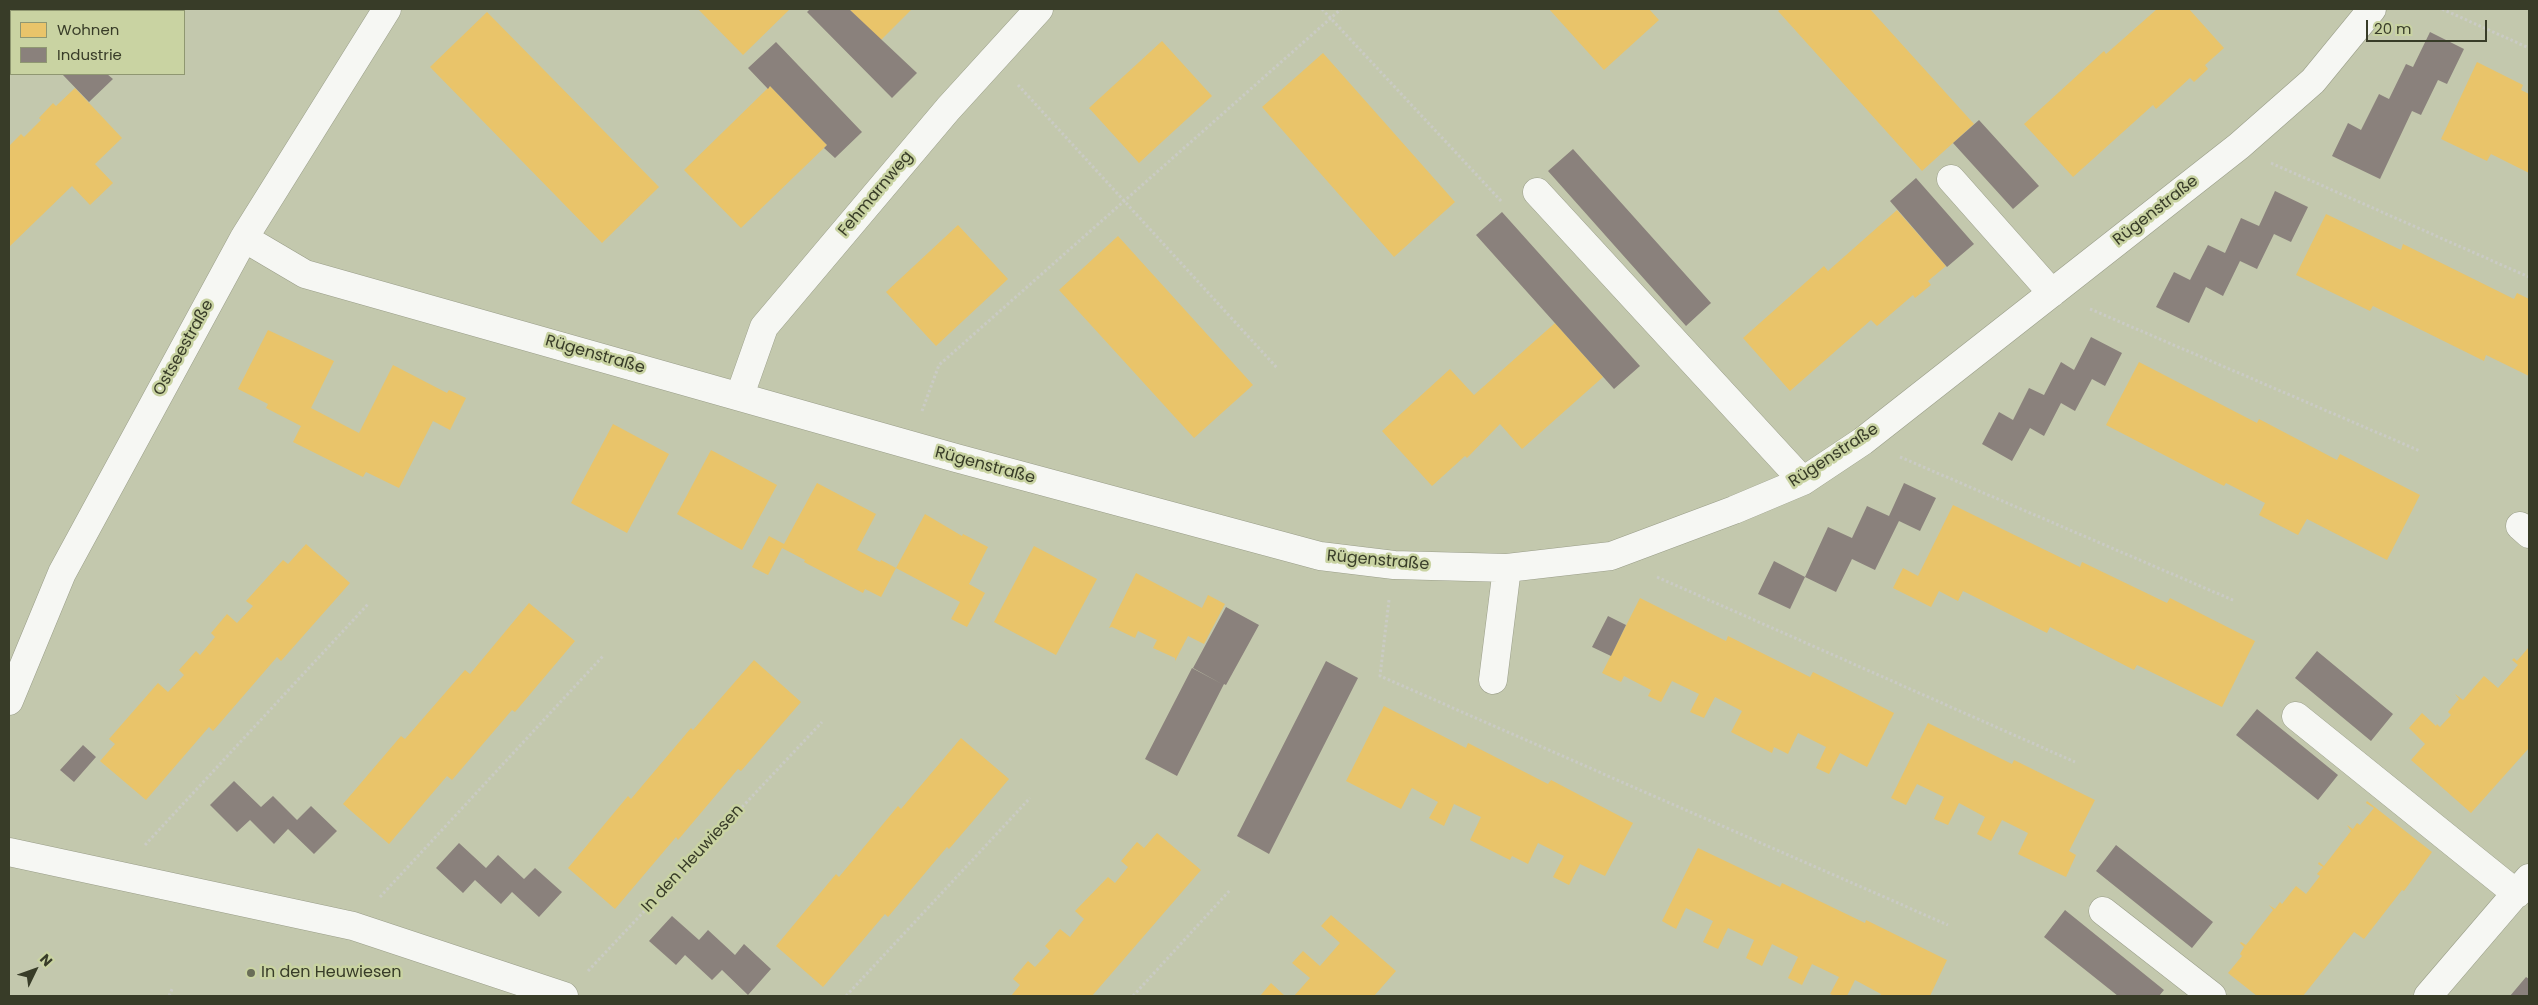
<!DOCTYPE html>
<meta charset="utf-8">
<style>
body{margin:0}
#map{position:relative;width:2538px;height:1005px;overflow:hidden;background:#c3c8ad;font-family:Poppins,sans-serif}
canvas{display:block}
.frame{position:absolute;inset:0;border:10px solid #383c28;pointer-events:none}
.legend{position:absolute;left:10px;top:10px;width:175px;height:65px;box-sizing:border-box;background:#c9d3a2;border:1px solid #8f9771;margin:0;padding:6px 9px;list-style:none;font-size:15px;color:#383c28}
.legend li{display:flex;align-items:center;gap:10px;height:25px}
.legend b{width:25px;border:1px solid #8f9771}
.north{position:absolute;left:10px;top:945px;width:50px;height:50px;-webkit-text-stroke:4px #c9d3a2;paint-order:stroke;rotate:48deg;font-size:14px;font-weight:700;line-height:20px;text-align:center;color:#383c28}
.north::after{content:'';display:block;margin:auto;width:18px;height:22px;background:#383c28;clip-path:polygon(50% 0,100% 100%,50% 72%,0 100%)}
.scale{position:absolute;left:2366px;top:20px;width:121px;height:22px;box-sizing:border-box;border:2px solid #383c28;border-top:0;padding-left:6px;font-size:15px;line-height:18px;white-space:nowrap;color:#383c28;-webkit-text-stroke:4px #c9d3a2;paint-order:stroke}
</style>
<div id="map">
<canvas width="2538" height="1005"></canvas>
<div class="frame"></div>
<ul class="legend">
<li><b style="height:14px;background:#e9c46a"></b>Wohnen</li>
<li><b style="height:14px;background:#8a817c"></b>Industrie</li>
</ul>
<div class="north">N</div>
<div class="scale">20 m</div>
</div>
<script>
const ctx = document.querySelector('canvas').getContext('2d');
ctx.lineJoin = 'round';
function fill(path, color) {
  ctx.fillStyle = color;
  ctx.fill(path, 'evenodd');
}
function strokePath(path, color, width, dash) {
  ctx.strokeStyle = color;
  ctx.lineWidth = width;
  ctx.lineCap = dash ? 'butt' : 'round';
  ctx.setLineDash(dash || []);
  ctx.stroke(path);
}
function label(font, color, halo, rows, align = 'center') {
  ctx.font = font + ' Poppins,sans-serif';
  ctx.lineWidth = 5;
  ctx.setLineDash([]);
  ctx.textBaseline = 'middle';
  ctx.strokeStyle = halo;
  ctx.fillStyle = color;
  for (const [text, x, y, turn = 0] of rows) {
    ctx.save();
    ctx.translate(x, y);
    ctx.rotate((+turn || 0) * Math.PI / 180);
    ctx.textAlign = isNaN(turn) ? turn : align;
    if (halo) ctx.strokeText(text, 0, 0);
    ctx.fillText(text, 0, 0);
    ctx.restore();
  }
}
fill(new Path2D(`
 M 698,9 L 790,9 L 743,55 Z
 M 849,9 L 912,9 L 880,41 Z
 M 1549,9 L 1649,9 L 1659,20 L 1604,70 Z
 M 1781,9 L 1870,9 L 1974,124 L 1922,171 L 1778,11 Z
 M 2157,9 L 2189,9 L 2224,48 L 2205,65 L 2208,69 L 2194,82 L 2190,78 L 2156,109 L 2153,105 L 2073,177 L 2024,124 L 2104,51 L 2106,54 Z
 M 487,12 L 659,187 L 602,243 L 430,67 Z
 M 1162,41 L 1212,96 L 1139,163 L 1089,108 Z
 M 1323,53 L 1455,202 L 1394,257 L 1262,107 Z
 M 2477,62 L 2523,85 L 2521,90 L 2529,94 L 2529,173 L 2491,154 L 2487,161 L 2441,139 Z
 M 770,86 L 827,145 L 741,228 L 684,170 Z
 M 75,88 L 122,138 L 95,164 L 113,183 L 90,205 L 72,186 L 9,247 L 9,146 L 21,134 L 24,137 L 41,120 L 39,118 L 53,103 L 56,106 Z
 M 1897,210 L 1946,266 L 1928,281 L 1931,285 L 1915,298 L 1913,295 L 1877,326 L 1871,320 L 1790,391 L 1743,338 L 1824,266 L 1828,271 Z
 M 2326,214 L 2401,250 L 2403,244 L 2514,299 L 2517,293 L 2529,299 L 2529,376 L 2486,355 L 2484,361 L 2373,306 L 2370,311 L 2296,275 Z
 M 958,225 L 1008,279 L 936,346 L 886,292 Z
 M 1118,236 L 1253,385 L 1194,438 L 1059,290 Z
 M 1555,323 L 1603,377 L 1522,449 L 1500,424 L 1467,458 L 1465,456 L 1432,486 L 1382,431 L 1450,369 L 1474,395 Z
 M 268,330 L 334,361 L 311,408 L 359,433 L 393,365 L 447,393 L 449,390 L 466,398 L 450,430 L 433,421 L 399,488 L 366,472 L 363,477 L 293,442 L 301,426 L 266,408 L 268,404 L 238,389 Z
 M 2139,362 L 2257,423 L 2259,419 L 2337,460 L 2340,454 L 2420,495 L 2387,560 L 2307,519 L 2298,535 L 2259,515 L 2265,503 L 2226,483 L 2224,486 L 2106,425 Z
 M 613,424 L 669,454 L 627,533 L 571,503 Z
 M 711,450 L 777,485 L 742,550 L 677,514 Z
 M 817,483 L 876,514 L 857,550 L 880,562 L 881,560 L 896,568 L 925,514 L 962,536 L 963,534 L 988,547 L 969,584 L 985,593 L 967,627 L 951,619 L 960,602 L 896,568 L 881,597 L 865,589 L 863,593 L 804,562 L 805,560 L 782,548 L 768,575 L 752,567 L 769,536 L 784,544 Z
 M 1953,505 L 2080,567 L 2082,562 L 2167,603 L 2170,598 L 2255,641 L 2222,707 L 2137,665 L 2134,670 L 2050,627 L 2047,633 L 1963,591 L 1958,601 L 1939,591 L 1931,607 L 1893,588 L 1903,568 L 1918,576 Z
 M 306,544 L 350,583 L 281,661 L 277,657 L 213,731 L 209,727 L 146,800 L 100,761 L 115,744 L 109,739 L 158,683 L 168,692 L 184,675 L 179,670 L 196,651 L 200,655 L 215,637 L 211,633 L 227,614 L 237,623 L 253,606 L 246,601 L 283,560 L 288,564 Z
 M 1034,546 L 1097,579 L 1056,655 L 994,622 Z
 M 1136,573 L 1202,608 L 1208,595 L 1225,604 L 1204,644 L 1188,636 L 1175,661 L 1175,658 L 1153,648 L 1157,640 L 1138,631 L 1135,638 L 1112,627 L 1109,628 Z
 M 1640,598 L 1726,641 L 1728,636 L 1810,677 L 1813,672 L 1894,713 L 1867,767 L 1840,753 L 1829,774 L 1816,768 L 1826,747 L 1798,733 L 1788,754 L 1774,747 L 1772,753 L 1731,732 L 1742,711 L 1715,697 L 1704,718 L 1690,712 L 1699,694 L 1672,681 L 1661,702 L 1648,696 L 1651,690 L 1624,676 L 1621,682 L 1602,673 Z
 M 529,603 L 575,641 L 515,712 L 512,710 L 452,780 L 447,776 L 389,844 L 343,804 L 401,736 L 405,739 L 465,670 L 470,674 Z
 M 2529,647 L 2529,748 L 2471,813 L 2411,760 L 2425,744 L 2409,728 L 2422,713 L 2436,726 L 2437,724 L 2440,727 L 2451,715 L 2448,712 L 2459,699 L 2455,694 L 2463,700 L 2484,676 L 2498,688 L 2518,665 L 2512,660 L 2514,658 L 2517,661 Z
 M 754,660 L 801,702 L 741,771 L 738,769 L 678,840 L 676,837 L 615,909 L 568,868 L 628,796 L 631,799 L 691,728 L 693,730 Z
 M 1384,706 L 1466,748 L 1468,743 L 1548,784 L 1551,780 L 1633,823 L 1605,876 L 1580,864 L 1569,885 L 1553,877 L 1564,856 L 1538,843 L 1528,864 L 1512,856 L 1510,860 L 1470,840 L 1481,817 L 1454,804 L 1444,826 L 1429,818 L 1438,802 L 1412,788 L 1401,809 L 1346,781 Z
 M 1928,723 L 2012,764 L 2014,760 L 2095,800 L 2069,851 L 2076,855 L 2066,877 L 2018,854 L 2028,833 L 2002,820 L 1991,841 L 1977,834 L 1985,817 L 1959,803 L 1948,825 L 1934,819 L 1944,797 L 1917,784 L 1906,805 L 1891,798 Z
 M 961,738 L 1009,779 L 949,849 L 947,847 L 888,917 L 885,914 L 823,987 L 776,946 L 836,874 L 839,877 L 898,806 L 901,809 Z
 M 2367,801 L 2432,852 L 2404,891 L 2402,890 L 2364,939 L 2354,932 L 2303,996 L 2257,996 L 2228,973 L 2242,956 L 2240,954 L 2244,947 L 2240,943 L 2241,942 L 2246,945 L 2273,910 L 2269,905 L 2275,909 L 2280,902 L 2282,904 L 2296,886 L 2306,894 L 2320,876 L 2317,874 L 2323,867 L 2318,864 L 2319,862 L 2324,866 L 2351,831 L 2347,825 L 2353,829 L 2357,823 L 2360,825 L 2374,808 L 2366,803 Z
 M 1157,833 L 1201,870 L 1092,996 L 1011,996 L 1020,985 L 1013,979 L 1028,961 L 1035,967 L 1050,951 L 1045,946 L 1060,929 L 1070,937 L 1084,919 L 1075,911 L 1108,877 L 1115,883 L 1128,867 L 1121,861 L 1137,842 L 1144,848 Z
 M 1698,848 L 1780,887 L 1782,883 L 1865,923 L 1866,920 L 1947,960 L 1930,996 L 1880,996 L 1881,994 L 1855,980 L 1847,996 L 1834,996 L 1830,994 L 1839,977 L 1812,964 L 1802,985 L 1788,978 L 1798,957 L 1772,944 L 1762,966 L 1746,958 L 1754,940 L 1728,928 L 1718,949 L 1703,942 L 1713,921 L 1686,908 L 1676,929 L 1662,921 Z
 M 1331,915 L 1396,971 L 1374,996 L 1294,996 L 1310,978 L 1292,963 L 1303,951 L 1320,966 L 1340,943 L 1321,926 Z
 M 1271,983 L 1285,996 L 1260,996 Z`), '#e9c46a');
fill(new Path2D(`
 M 9,9 L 45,9 L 47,11 L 11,11 L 11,21 L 9,18 Z
 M 127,9 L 178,9 L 180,11 L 130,11 Z
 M 810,9 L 849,9 L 917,73 L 892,98 L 807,12 Z
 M 2430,32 L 2464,49 L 2447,84 L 2438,80 L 2421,115 L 2412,111 L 2380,179 L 2332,156 L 2348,123 L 2361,130 L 2379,94 L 2389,99 L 2406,64 L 2413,67 Z
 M 776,42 L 862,132 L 835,158 L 824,148 L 827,145 L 823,141 L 770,86 L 768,89 L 748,68 Z
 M 62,74 L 107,74 L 113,79 L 89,102 Z
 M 1979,120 L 2039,186 L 2013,209 L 1953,143 Z
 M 1573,149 L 1711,303 L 1686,326 L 1548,171 Z
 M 1916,178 L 1974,244 L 1947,267 L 1890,201 Z
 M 2275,191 L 2308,207 L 2291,242 L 2274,234 L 2257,269 L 2240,261 L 2223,296 L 2206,287 L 2189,323 L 2156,307 L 2174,272 L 2190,280 L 2208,245 L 2225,253 L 2241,218 L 2259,226 Z
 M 1502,212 L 1640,366 L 1614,389 L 1476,235 Z
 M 2091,337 L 2122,353 L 2105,386 L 2092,379 L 2075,411 L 2061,403 L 2044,436 L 2030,428 L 2012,461 L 1982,444 L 1999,412 L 2013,420 L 2029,388 L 2044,395 L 2061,362 L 2074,370 Z
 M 1904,483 L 1936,498 L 1920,531 L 1899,521 L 1875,570 L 1852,559 L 1836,592 L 1805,577 L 1790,609 L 1758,594 L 1774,561 L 1805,577 L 1828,527 L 1852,538 L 1867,506 L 1889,516 Z
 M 1226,607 L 1259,625 L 1226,685 L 1224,684 L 1177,776 L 1145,759 L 1192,668 L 1222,684 L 1193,668 Z
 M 1608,616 L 1626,625 L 1611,656 L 1592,647 Z
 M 2317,651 L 2393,714 L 2371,741 L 2295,678 Z
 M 1326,661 L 1358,678 L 1269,854 L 1237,836 Z
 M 2257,709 L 2338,775 L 2318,800 L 2236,735 Z
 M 83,745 L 96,757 L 74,782 L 60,770 Z
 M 234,781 L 261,807 L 273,796 L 297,820 L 311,806 L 337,831 L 314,854 L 288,829 L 274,844 L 250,820 L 237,832 L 210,805 Z
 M 459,843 L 486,868 L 498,855 L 524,879 L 535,868 L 562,892 L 539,917 L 512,892 L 501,904 L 475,880 L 463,893 L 436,868 Z
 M 2116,845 L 2213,922 L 2192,948 L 2096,871 Z
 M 2065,910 L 2164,990 L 2159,996 L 2118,996 L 2044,937 Z
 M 672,916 L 699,940 L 708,930 L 735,955 L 744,944 L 771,969 L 748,995 L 722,970 L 712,980 L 685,955 L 676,965 L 649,941 Z
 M 2526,977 L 2529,979 L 2529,996 L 2510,996 Z`), '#8a817c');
const minor = new Path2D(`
 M 1951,179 L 2052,293
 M 1537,192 L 1803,481
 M 244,238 L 305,274 L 956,458 L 1320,556 L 1394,565 L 1507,568 L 1611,556 L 1734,510 L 1803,481 L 1863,441 L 2239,146 L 2313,81 L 2372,9
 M 740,395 L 764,327 L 948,109 L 1039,9
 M 2520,526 L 2529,534
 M 1493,680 L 1507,568
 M 9,701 L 62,573 L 244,238 L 387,9
 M 2296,716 L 2517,894
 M 9,852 L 353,926 L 564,996
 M 2103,911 L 2212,996
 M 2428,996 L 2529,878`);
strokePath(minor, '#999d88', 29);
strokePath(new Path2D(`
 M 1322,9 L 1502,202
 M 2442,9 L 2529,48
 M 1018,85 L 1278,369
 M 2271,163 L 2529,277
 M 2090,309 L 2420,451
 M 922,411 L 939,365 L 1341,9
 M 1900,457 L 2235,601
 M 1657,577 L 2075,762
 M 1389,600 L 1380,676 L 1948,925
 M 145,845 L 369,603
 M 380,897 L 603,656
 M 588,971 L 822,722
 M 169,996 L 173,987
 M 846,996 L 1030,798
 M 1133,996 L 1231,889`), '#cacbc4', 3, [2.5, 2.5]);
strokePath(minor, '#f6f7f3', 28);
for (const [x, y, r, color] of [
 [251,973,5,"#696d57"]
]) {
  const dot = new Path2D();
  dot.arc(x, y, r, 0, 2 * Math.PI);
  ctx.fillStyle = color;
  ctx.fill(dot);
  strokePath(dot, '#c9d3a2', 2);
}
label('16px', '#383c28', '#c9d3a2', [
 ["Fehmarnweg",876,194,-50],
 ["Rügenstraße",2156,211,-38],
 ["Ostseestraße",184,348,-61],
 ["Rügenstraße",595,355,16],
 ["Rügenstraße",1834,456,-33],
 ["Rügenstraße",985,466,15],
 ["Rügenstraße",1378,561,5],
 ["In den Heuwiesen",693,859,-47]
]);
label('16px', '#383c28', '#c9d3a2', [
 ["In den Heuwiesen",261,973]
], 'left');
</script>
